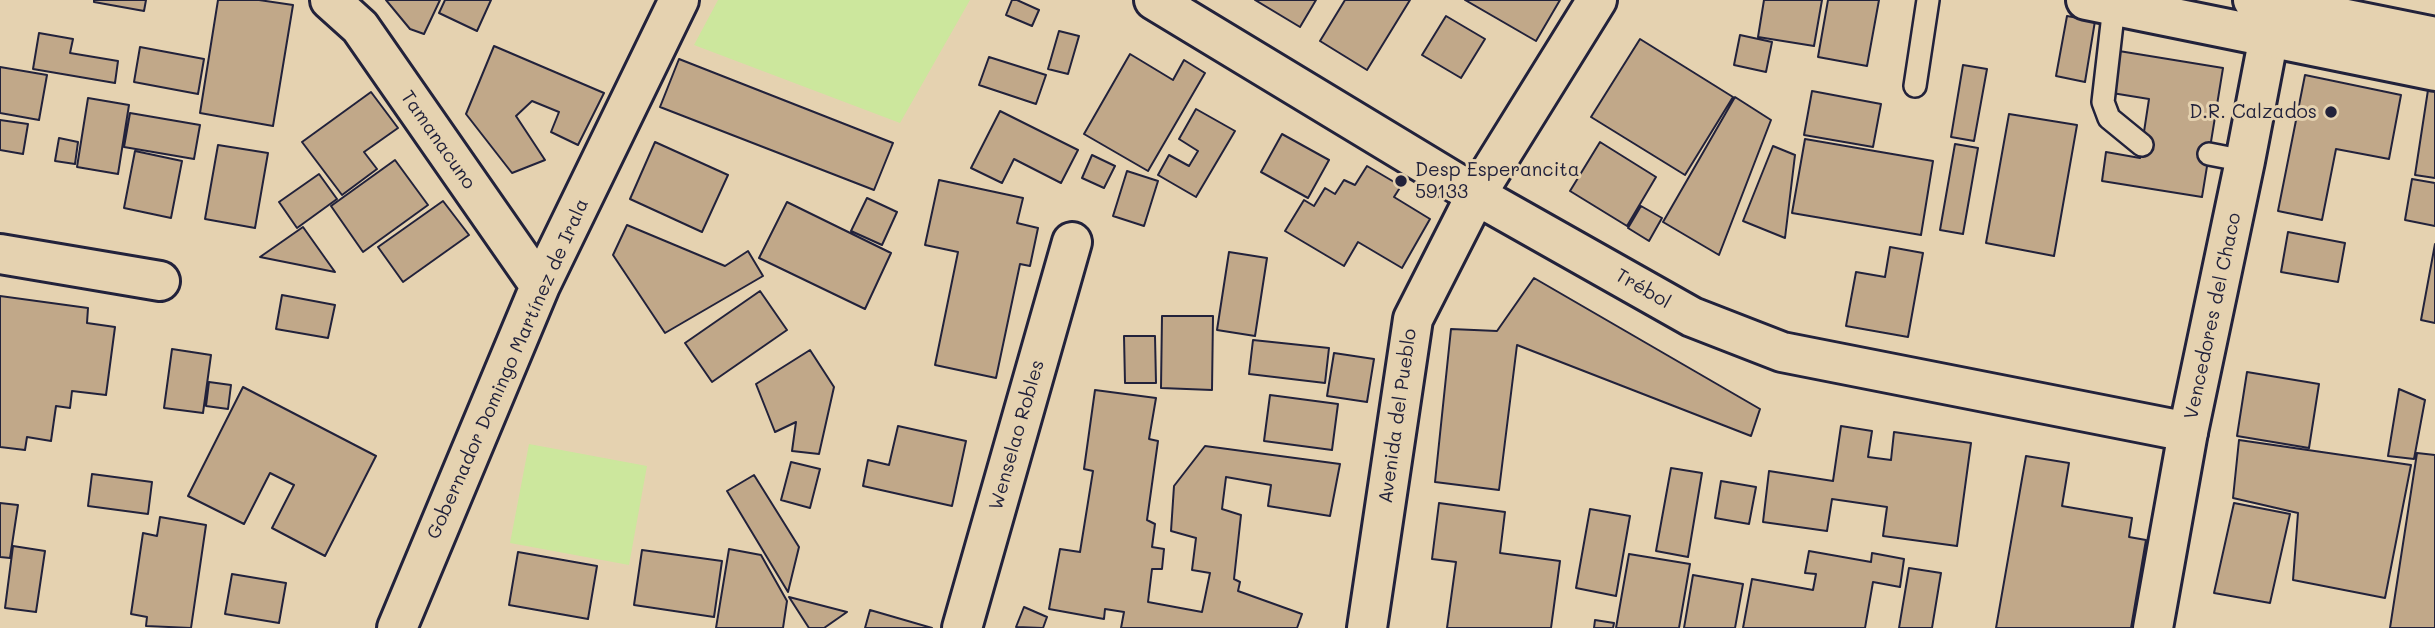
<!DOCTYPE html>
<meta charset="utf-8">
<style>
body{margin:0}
canvas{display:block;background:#e5d2b0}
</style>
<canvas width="2435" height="628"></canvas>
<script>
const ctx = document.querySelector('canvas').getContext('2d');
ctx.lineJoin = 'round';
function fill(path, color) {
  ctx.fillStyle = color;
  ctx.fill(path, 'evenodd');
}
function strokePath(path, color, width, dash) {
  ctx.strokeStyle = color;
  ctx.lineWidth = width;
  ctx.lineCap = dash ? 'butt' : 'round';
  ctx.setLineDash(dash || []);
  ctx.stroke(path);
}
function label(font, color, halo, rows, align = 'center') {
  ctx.font = font + ' Mali,sans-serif';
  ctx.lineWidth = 6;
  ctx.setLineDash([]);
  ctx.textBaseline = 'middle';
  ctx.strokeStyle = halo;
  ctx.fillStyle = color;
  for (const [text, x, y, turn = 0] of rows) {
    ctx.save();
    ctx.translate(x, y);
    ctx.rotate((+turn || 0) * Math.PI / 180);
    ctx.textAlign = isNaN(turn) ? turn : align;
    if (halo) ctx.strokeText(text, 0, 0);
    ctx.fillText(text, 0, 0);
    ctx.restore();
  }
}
fill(new Path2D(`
 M 718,0 L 970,0 L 900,123 L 694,45 Z
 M 529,444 L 647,466 L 629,565 L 510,543 Z`), '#cce79d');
const building = new Path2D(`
 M 94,0 L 146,0 L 144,11 L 94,2 Z
 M 218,0 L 259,0 L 293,5 L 273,126 L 200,113 Z
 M 386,0 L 440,0 L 424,34 L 410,29 Z
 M 445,0 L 491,0 L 477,31 L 439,13 Z
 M 1012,0 L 1017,0 L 1039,10 L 1032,26 L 1006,15 Z
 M 1255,0 L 1316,0 L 1300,27 Z
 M 1345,0 L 1410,0 L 1367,70 L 1320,41 Z
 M 1465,0 L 1560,0 L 1536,41 Z
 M 1764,0 L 1822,0 L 1814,46 L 1758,37 Z
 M 1828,0 L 1879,0 L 1867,66 L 1818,57 Z
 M 1446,16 L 1485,39 L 1461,78 L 1422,55 Z
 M 2067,16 L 2095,21 L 2085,82 L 2056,76 Z
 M 1059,31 L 1079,36 L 1068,74 L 1048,69 Z
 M 39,33 L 73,39 L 70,53 L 118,61 L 115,83 L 33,69 Z
 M 1740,35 L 1772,42 L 1766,72 L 1734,65 Z
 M 1640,39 L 1733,97 L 1685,175 L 1591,117 Z
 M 494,46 L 604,93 L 578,145 L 551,132 L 559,112 L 532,101 L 516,116 L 545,160 L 512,173 L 466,114 Z
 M 140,47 L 204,59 L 198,94 L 134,82 Z
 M 2119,51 L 2223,68 L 2202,197 L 2102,181 L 2106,152 L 2140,158 L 2149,99 L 2112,93 Z
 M 1130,54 L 1173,80 L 1184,60 L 1205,73 L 1148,171 L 1084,134 Z
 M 989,57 L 1046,75 L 1036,104 L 979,85 Z
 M 679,59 L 893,143 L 874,190 L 660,107 Z
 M 1963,65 L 1987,69 L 1974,141 L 1951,137 Z
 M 0,67 L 47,75 L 39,120 L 0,113 Z
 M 2305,75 L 2401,95 L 2389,159 L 2336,149 L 2322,220 L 2278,211 Z
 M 2428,90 L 2435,91 L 2435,178 L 2415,175 Z
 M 1812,91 L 1881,104 L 1873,147 L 1804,135 Z
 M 371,92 L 398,128 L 364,152 L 377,169 L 342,195 L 302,142 Z
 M 1735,97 L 1771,120 L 1719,255 L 1663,222 Z
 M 88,98 L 129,105 L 118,174 L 77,167 Z
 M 1196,109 L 1235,131 L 1196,197 L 1158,175 L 1169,155 L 1189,166 L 1198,151 L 1179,139 Z
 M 1000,111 L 1078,150 L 1061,183 L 1014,159 L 1002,183 L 971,168 Z
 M 130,113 L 200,125 L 194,159 L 124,147 Z
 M 2009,114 L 2077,125 L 2054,256 L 1986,243 Z
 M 0,120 L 28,124 L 23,154 L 0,150 Z
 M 1282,134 L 1329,160 L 1308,198 L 1261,172 Z
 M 59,138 L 78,142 L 75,164 L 55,161 Z
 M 1805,139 L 1933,161 L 1921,235 L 1792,213 Z
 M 655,142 L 728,175 L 702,232 L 630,199 Z
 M 1600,142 L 1656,177 L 1627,226 L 1570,191 Z
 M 1955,144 L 1978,148 L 1963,234 L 1940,230 Z
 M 218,145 L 268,153 L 255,228 L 205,219 Z
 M 1773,146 L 1795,155 L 1785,238 L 1743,221 Z
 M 135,151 L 182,161 L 171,218 L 124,208 Z
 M 1092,155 L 1115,166 L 1104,188 L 1082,178 Z
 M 395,160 L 428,205 L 363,252 L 331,206 Z
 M 1367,166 L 1401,186 L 1394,197 L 1430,219 L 1402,268 L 1358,242 L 1344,266 L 1285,231 L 1304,200 L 1314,206 L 1325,188 L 1335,194 L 1344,180 L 1355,185 Z
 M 1127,171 L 1158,181 L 1144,226 L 1113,216 Z
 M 319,174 L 337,199 L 297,228 L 279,202 Z
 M 2412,179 L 2435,183 L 2435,226 L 2405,220 Z
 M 939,180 L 1023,198 L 1017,223 L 1038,228 L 1030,266 L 1020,264 L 996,378 L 935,365 L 958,252 L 925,245 Z
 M 867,198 L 897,212 L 882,245 L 851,231 Z
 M 443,201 L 469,235 L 403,282 L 378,247 Z
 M 787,202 L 891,253 L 865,309 L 759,258 Z
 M 1641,206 L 1662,218 L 1649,241 L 1628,228 Z
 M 627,225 L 725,266 L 748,251 L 763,276 L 665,333 L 613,255 Z
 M 303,227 L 335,272 L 260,257 Z
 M 2288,232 L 2345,243 L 2338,282 L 2281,272 Z
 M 2435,244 L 2435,323 L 2421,320 Z
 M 1890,247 L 1923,253 L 1908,337 L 1846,326 L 1856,272 L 1885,277 Z
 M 1229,252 L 1267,258 L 1255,336 L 1217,330 Z
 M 1534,278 L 1760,409 L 1751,436 L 1517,345 L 1499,490 L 1435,482 L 1451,329 L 1497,331 Z
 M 760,291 L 787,330 L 712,382 L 685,343 Z
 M 282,295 L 335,305 L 328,338 L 276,329 Z
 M 0,296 L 88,308 L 87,323 L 115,327 L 106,395 L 72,391 L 70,408 L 56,406 L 51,441 L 27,437 L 25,450 L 0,447 Z
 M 1162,316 L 1213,316 L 1212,390 L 1161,388 Z
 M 1124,336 L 1155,336 L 1156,383 L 1125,383 Z
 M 1253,340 L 1329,348 L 1325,383 L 1249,374 Z
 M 172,349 L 211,355 L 203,413 L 164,408 Z
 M 810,350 L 834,387 L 819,454 L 792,451 L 796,422 L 775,432 L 756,384 Z
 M 1334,353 L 1374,359 L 1367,402 L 1327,396 Z
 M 2247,372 L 2319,384 L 2309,448 L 2237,436 Z
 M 209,382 L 231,385 L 228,409 L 206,406 Z
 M 243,387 L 376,456 L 325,556 L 272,528 L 294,485 L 270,473 L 244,524 L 188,496 Z
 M 2399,389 L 2425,400 L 2414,459 L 2388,456 Z
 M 1095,390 L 1156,398 L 1149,439 L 1158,441 L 1147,520 L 1155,524 L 1152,547 L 1164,549 L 1162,569 L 1152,569 L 1148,602 L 1202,612 L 1210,573 L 1192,570 L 1196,538 L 1171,531 L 1174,486 L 1205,446 L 1340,464 L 1330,516 L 1268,506 L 1271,485 L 1226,477 L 1222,509 L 1241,515 L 1234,579 L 1240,582 L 1238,591 L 1302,614 L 1297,628 L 1121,628 L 1124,612 L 1105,609 L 1104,619 L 1049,609 L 1060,549 L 1080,552 L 1093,471 L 1084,469 Z
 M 1270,395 L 1338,404 L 1332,450 L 1264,441 Z
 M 898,426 L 966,441 L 952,506 L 863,486 L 868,460 L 889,465 Z
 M 1841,426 L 1872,431 L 1868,457 L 1891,460 L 1894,432 L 1971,443 L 1957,546 L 1883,536 L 1887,507 L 1832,499 L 1827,531 L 1763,522 L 1769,471 L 1833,481 Z
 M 2239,440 L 2411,465 L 2385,598 L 2293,580 L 2298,513 L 2233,498 Z
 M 2417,453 L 2435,455 L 2435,628 L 2390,628 Z
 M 2026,456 L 2069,463 L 2062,506 L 2132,518 L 2129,537 L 2146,540 L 2131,628 L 1996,628 Z
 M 791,462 L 820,469 L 810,508 L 781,500 Z
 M 1671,468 L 1702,473 L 1688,557 L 1656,551 Z
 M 92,474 L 152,482 L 148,514 L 88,506 Z
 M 754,475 L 799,547 L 788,592 L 727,491 Z
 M 1721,481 L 1756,487 L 1749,524 L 1715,518 Z
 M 0,503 L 18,505 L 10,558 L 0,557 Z
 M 1439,503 L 1505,512 L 1500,553 L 1560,561 L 1551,628 L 1447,628 L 1456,562 L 1432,559 Z
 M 2234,503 L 2290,514 L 2270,603 L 2214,593 Z
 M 1590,509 L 1630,516 L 1616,596 L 1576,588 Z
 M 160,517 L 206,525 L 191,628 L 146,626 L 147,617 L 131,614 L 143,533 L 157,536 Z
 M 13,546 L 45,551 L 36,612 L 5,608 Z
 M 729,549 L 761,555 L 787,601 L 783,628 L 716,628 Z
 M 642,550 L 722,561 L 714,617 L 634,605 Z
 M 1809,551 L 1871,562 L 1872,553 L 1904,559 L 1900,587 L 1873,582 L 1865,628 L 1743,628 L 1752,579 L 1813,590 L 1816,574 L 1805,573 Z
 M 518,552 L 597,566 L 588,619 L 509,605 Z
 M 1629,554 L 1690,564 L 1679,628 L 1616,628 Z
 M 1909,568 L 1941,573 L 1932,628 L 1899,628 Z
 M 232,574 L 286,583 L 279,623 L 225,614 Z
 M 1693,575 L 1743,584 L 1735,628 L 1684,628 Z
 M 789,597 L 847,612 L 824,628 L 809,628 Z
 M 1024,607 L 1047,617 L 1043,628 L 1016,627 Z
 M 870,610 L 932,628 L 865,628 Z
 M 1595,620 L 1614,623 L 1613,628 L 1594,628 Z`);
fill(building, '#c1a889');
strokePath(building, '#22223b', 2);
const service = new Path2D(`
 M 2114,6 L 2103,102 L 2109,118 L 2142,145
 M 1915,86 L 1928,0
 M 2209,154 L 2245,161`);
const minor = new Path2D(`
 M 330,0 L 360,27 L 540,286
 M 1154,0 L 1476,195 L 1692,317 L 1782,352 L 2188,432
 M 0,254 L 160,281
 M 397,628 L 540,286 L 679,0
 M 962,628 L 1072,242
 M 1367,628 L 1413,319 L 1476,195 L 1597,0`);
const tertiary = new Path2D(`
 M 2153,628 L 2188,432 L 2245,161 L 2275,5`);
const primary = new Path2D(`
 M 2086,0 L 2435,71
 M 2253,0 L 2435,37`);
strokePath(service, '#22223b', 26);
strokePath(minor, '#22223b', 44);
strokePath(tertiary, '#22223b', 44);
strokePath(primary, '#22223b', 44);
strokePath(service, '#e5d2b0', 21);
strokePath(minor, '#e5d2b0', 38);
strokePath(tertiary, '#e5d2b0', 38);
strokePath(primary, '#e5d2b0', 38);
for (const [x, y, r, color] of [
 [2331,112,7,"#22223b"],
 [1401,181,7,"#22223b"]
]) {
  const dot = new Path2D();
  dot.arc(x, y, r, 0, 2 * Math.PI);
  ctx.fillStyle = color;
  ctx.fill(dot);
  strokePath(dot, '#e5d2b0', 2.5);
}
label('19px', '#22223b', '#e5d2b0', [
 ["D.R. Calzados",2317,112],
 ["Desp Esperancita",1415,170,"left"],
 ["59133",1415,192,"left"]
], 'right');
label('19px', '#22223b', '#e5d2b0', [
 ["Tamanacuno",438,140,55],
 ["Trébol",1643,289,30],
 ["Vencedores del Chaco",2213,316,-78],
 ["Gobernador Domingo Martínez de Irala",508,369,-66],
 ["Avenida del Pueblo",1398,416,-82],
 ["Wenselao Robles",1017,435,-74]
]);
</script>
